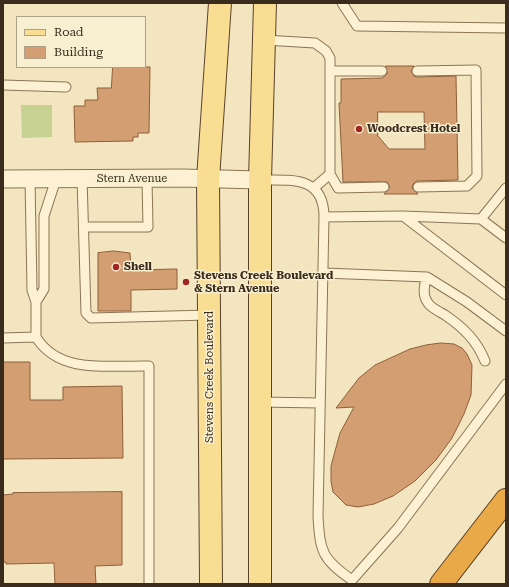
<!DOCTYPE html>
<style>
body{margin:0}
#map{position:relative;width:509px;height:587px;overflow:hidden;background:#f2e5bf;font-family:"Roboto Serif",serif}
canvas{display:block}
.frame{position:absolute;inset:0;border:4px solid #3a2c1c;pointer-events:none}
.legend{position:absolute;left:16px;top:16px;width:130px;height:52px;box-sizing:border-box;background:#f8eed0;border:1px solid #aca088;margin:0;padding:5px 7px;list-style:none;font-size:12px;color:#3a2c1c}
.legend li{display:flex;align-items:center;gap:8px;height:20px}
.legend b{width:20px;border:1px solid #aca088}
</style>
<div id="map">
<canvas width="509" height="587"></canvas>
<div class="frame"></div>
<ul class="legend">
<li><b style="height:5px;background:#f9dd93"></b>Road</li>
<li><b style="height:11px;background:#d39e72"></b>Building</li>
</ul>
</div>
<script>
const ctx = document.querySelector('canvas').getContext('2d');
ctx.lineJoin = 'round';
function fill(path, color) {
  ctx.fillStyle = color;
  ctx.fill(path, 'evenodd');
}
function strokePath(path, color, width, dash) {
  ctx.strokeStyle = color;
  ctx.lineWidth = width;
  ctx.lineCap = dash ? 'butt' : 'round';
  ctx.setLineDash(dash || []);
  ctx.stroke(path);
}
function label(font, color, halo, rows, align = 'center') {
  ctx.font = font + ' "Roboto Serif",serif';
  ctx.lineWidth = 3;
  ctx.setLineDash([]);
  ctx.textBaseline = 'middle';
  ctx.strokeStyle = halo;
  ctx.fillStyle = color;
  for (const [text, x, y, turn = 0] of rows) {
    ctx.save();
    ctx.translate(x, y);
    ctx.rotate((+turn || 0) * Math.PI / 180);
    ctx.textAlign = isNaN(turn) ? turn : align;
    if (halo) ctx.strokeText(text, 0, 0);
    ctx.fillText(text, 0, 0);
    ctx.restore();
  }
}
fill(new Path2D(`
 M 21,105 L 52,105 L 52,137 L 22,138 Z`), '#c7d192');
const building = new Path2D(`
 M 386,66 L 414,66 L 411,71 L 414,76 L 417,77 L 456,76 L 458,180 L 417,181 L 413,184 L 412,188 L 418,194 L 384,194 L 390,187 L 387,182 L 343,182 L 339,103 L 341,103 L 341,79 L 382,78 L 387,74 ZM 378,112 L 424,112 L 425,149 L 389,149 L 378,136 Z
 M 113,67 L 150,67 L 149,133 L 138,133 L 138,137 L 133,137 L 133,141 L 75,142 L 74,106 L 85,106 L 85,100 L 98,100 L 97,88 L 111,88 Z
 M 114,251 L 130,253 L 131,270 L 177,269 L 177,289 L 131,290 L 131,311 L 98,311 L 98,253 Z
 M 441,343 L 454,344 L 462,348 L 467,354 L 472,365 L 471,395 L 464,414 L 452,438 L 436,460 L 415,481 L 393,496 L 374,504 L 358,507 L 346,505 L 333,492 L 331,481 L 331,466 L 340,433 L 354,407 L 336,408 L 359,378 L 375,365 L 410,349 L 426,345 Z
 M 3,362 L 30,362 L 30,400 L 63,400 L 63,387 L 122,386 L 123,458 L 3,459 Z
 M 122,492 L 122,565 L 95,566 L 96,584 L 55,584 L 54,563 L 6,564 L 6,562 L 3,562 L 3,495 L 13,494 L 13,493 Z`);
fill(building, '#d39e72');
strokePath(building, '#8e5e39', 1);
const service = new Path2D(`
 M 342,3 L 357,26 L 506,28
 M 264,40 L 315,43 L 326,51 L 330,58 L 330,174 L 315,187
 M 330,71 L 382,71
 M 417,71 L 476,70 L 477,176 L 467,186 L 418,187
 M 3,85 L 66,87
 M 330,174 L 338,188 L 384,187
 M 82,178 L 86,313 L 91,318 L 209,315
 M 30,179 L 32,290 L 36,302 L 36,337
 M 260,180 C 292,180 324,176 324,217 L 403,216 L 506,295
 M 403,216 L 481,219 L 506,188
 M 324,217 L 318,516 C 320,552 322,559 352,580 L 398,528 L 506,384
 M 481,219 L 506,238
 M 84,227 L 148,227 L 147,179
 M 324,273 L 427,277 L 467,302 L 506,331
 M 427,277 C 424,285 422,295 428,303 C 431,308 440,312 445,315 C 464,328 477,341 485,361
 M 36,302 L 44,289 L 44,216 L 56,179
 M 3,338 L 36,337 C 59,375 110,365 149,366 L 149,584
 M 260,402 L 320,403`);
const minor = new Path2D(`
 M 3,179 L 182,178 L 260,180`);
const primary = new Path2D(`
 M 211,584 L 208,179 L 220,3
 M 260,584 L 260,180 L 265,3`);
const motorway = new Path2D(`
 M 441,584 L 506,500`);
strokePath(service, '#8c7556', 11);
strokePath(minor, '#8c7556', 19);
strokePath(primary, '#59422b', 24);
strokePath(motorway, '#59422b', 24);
strokePath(service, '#fcf1d3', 9);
strokePath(minor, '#fcf1d3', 17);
strokePath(primary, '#f9dd93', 22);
strokePath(motorway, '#e9a948', 22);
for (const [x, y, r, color] of [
 [359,129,4,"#a12520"],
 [116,267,4,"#a12520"],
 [186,282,4,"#a12520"]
]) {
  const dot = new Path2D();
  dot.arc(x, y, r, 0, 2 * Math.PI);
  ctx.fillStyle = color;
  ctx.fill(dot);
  strokePath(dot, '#f8eed0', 1.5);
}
label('bold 11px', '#3a2c1c', '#f8eed0', [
 ["Woodcrest Hotel",367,129],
 ["Shell",124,267],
 ["Stevens Creek Boulevard",194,276],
 ["& Stern Avenue",194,289]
], 'left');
label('11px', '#3a2c1c', '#f8eed0', [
 ["Stern Avenue",132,179],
 ["Stevens Creek Boulevard",210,377,-90]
]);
</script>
